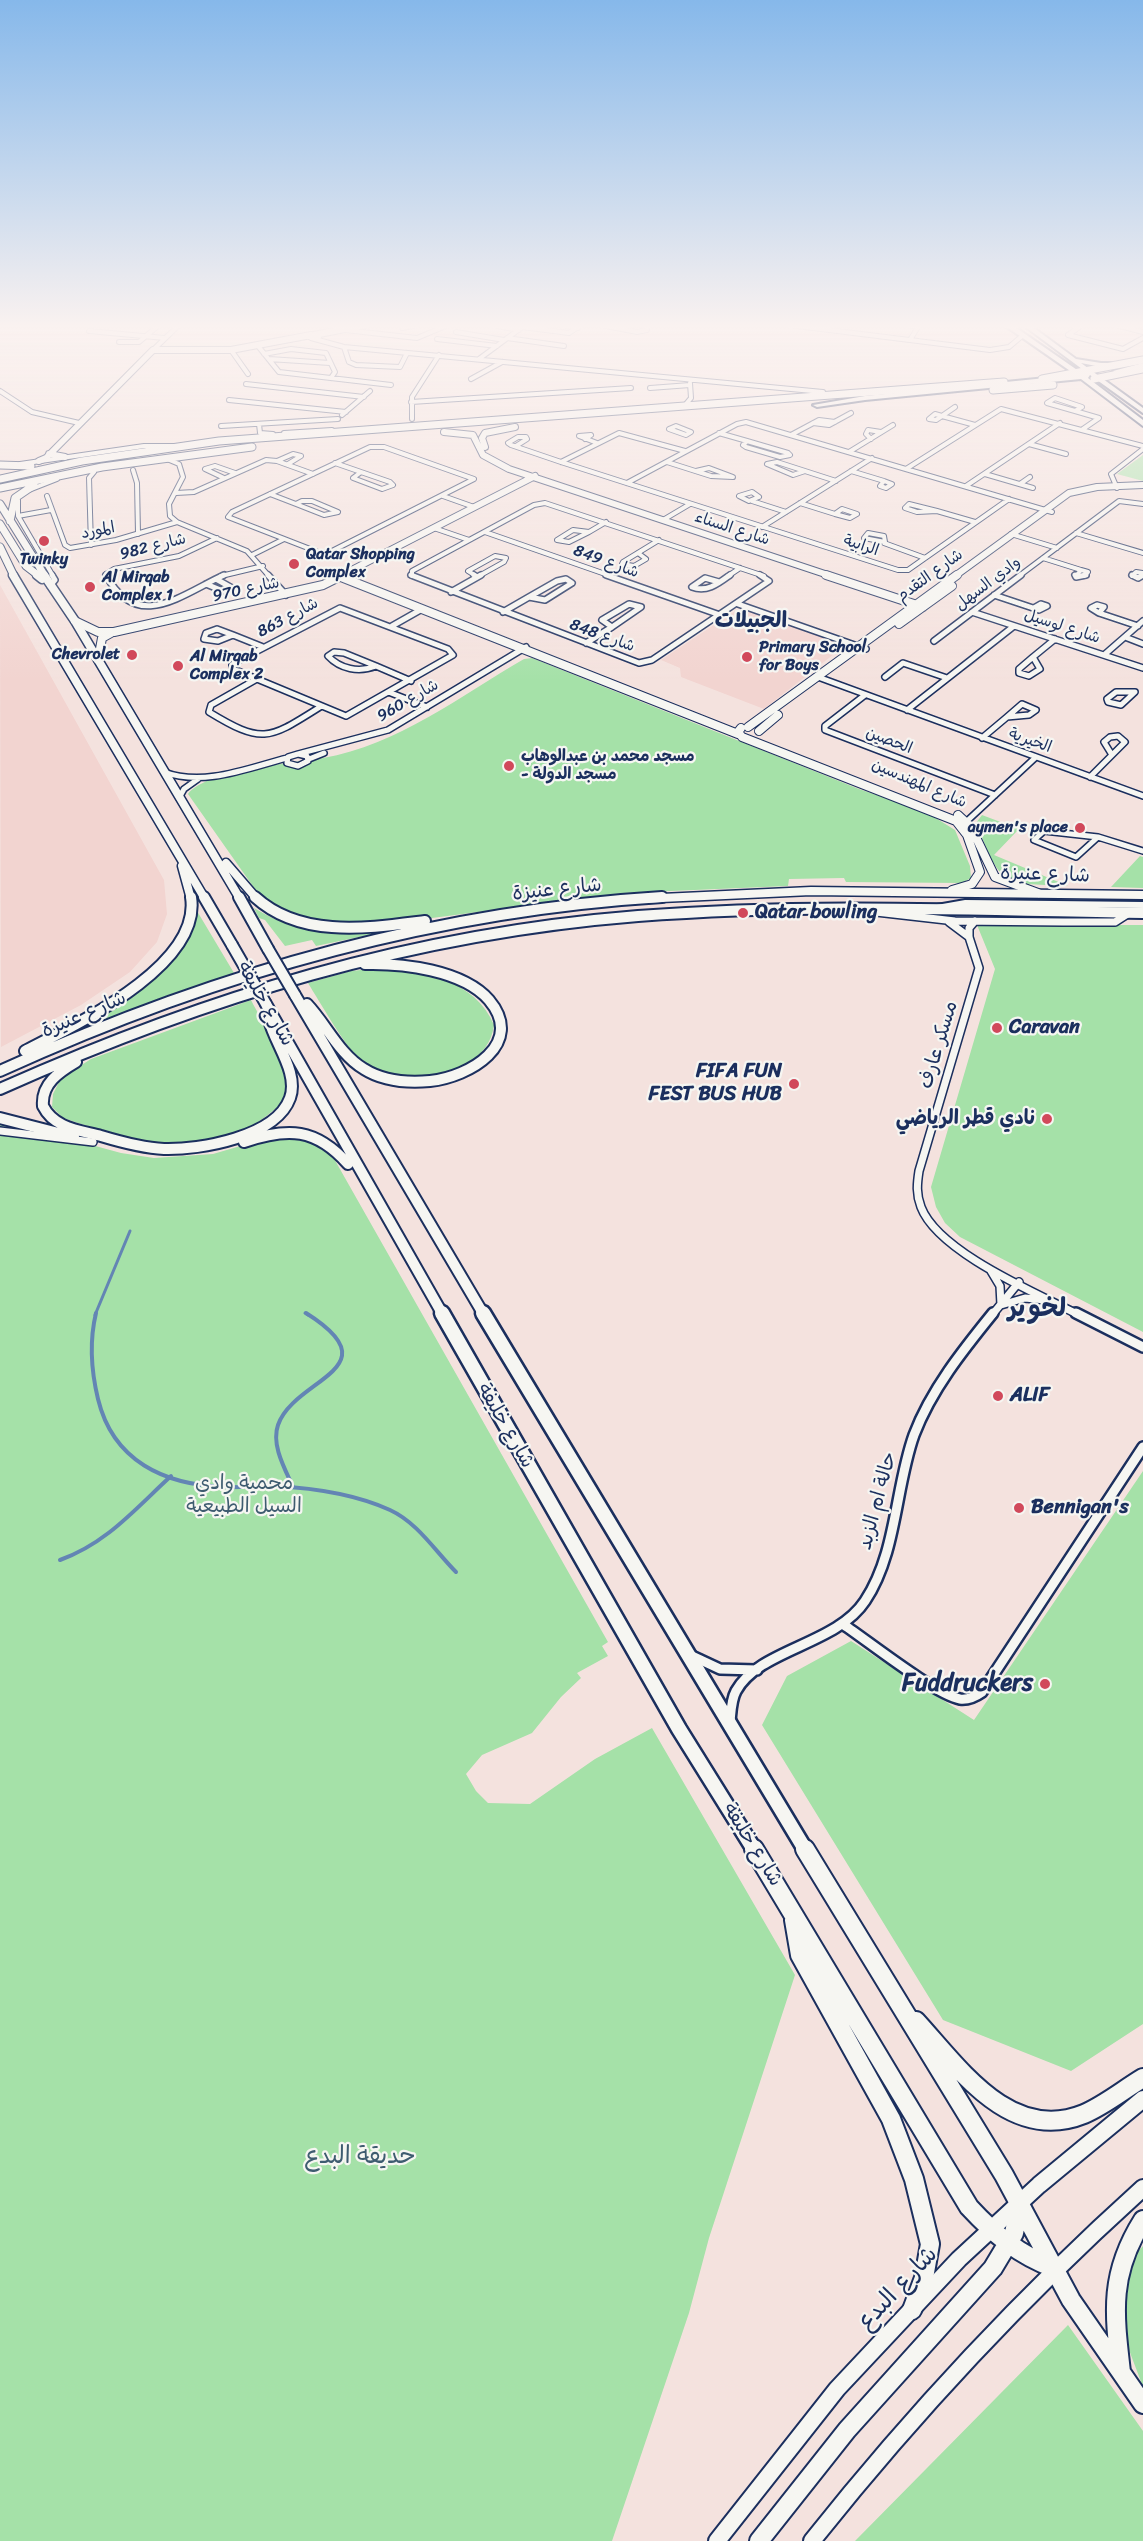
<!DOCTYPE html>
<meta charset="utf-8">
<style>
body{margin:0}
canvas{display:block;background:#f4e2de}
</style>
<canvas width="1143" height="2541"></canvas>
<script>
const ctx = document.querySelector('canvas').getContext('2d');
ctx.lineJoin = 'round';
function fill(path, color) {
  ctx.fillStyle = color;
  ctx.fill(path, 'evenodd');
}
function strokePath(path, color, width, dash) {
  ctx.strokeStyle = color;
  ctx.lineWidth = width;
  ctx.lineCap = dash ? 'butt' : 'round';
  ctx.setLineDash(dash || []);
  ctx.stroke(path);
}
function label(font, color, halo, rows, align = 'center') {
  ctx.font = font + ' Sriracha,"Playpen Sans Arabic",sans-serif';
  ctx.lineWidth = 4.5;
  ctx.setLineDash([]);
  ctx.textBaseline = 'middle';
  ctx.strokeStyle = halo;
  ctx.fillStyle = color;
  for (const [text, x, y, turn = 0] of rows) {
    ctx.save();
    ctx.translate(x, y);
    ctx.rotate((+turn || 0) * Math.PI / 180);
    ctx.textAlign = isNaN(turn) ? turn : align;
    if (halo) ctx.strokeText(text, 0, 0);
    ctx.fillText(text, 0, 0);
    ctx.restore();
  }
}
fill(new Path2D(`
 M 0,585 L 164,880 L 167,914 L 157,942 L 130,972 L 81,1005 L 1,1047 Z
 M 735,611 L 749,611 L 816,634 L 841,645 L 845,650 L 838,655 L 834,654 L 764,709 L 681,677 L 680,668 L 661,660 Z`), '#f2d4d0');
fill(new Path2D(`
 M 1143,455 L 1143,481 L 1117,474 Z
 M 532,658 L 859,789 L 926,812 L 955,830 L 970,866 L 971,878 L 962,883 L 846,882 L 844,878 L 789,879 L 788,886 L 624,893 L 386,924 L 337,925 L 296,918 L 264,902 L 188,794 C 206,770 292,763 323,758 C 398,745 460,696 524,659 Z
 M 982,815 L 1019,829 L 994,855 L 1068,886 C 1000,883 1002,887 976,823 Z
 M 1140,856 L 1143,857 L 1143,888 L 1111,887 Z
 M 254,908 C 304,937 327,933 383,932 L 316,946 L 312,940 L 285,946 L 265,920 L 259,918 Z
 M 197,911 L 234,973 L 83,1027 C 133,992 176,972 197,911 Z
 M 977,925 L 1143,925 L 1143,1332 L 960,1237 L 945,1223 L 936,1207 L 931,1187 L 995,969 Z
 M 371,969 C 416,968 475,978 494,1025 C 488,1078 399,1092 362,1063 C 349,1052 319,1001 308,983 L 351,971 Z
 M 251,1000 C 262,1022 292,1068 285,1094 C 283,1104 273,1111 265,1117 C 206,1165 127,1139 63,1118 L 52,1107 L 53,1094 L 61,1078 L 91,1059 Z
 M 0,1120 L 121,1153 L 154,1158 L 213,1154 L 285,1133 L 328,1148 L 608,1642 L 602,1646 L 608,1656 L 577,1673 L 581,1678 L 561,1697 L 532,1733 L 482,1755 L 466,1774 L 476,1791 L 488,1803 L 530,1804 L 595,1759 L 652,1728 L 795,1975 L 709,2238 L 689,2313 L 612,2541 L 0,2541 Z
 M 1143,1471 L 1143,2024 L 1071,2071 L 943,2020 L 762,1725 L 787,1676 L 851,1641 L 974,1720 Z
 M 1143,2246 L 1143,2387 L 1120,2326 L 1133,2257 Z
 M 1068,2325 L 1143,2431 L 1143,2541 L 855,2541 Z`), '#a5e1a8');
strokePath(new Path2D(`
 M 305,1313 L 308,1315
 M 95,1315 L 130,1231`), '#6385b4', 3);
strokePath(new Path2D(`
 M 96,1313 C 89,1342 91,1370 98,1399 C 113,1461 164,1485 225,1487 C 241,1488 258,1485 275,1486 C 313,1488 355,1494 390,1510 C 418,1523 435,1551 456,1572
 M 293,1487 C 285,1469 271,1445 278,1425 C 294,1378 395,1369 306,1313
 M 60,1560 C 107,1543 135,1509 171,1476`), '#6385b4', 4);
const minorFar3 = new Path2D(`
 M 492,325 L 519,330
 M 563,325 L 578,328
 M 601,325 L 637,332 L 647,330 L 647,325
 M 789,325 L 990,350 L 1009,347 L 1022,336
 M 908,325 L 918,327 L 910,340
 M 1082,325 L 1068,335 L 1123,349 L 1143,338
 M 1116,325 L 1143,332
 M 522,327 L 569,333 L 581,325
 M 402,328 L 417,325
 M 345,330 L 417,338 L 448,325
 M 89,331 L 165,338
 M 456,332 L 504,340
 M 311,338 L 344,347 L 823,392
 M 507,338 L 564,346
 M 437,339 L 497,346
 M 119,342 L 139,342 L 159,325
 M 258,346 L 279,372 L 391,385
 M 344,347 L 349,362 L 356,365 L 400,367 L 407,353
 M 153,350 L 179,325
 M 231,350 L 248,374
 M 264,354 L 291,349 L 326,353 L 335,372 L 331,378
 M 269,359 L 330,363
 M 479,359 L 525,325
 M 471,379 L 502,362
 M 246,384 L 364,397
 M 650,388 L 690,385
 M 0,391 L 32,412 L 79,423
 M 1055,398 L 1082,407 L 1075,411 L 1047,403 Z
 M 229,400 L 346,412
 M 411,402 L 631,388
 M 686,404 L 691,398 L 690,383
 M 1075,411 L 1099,418 L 1083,429
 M 935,414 L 942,416 L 936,420 L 929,419 Z
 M 342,415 L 370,391
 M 942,416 L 975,425
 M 942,416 L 955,407
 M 412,419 L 412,397 L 439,355
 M 813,423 L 829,425 L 851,413
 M 259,424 L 260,433 L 273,434
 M 221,426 L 338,419
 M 676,426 L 691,432 L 686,435 L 669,429 Z
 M 284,433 L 332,430
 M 719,433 L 747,441
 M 791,435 L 819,420 L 835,422
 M 585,439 L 591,435 L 579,436 L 597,443
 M 871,439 L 866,434 L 868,430 L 881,432
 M 747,441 L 788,453 L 790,455 L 780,457 L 746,447 L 743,445 Z
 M 1029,444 L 1066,454
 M 516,446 L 527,439 L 526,437 L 518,437 L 508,443 L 511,445 L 561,462 L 898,570 L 908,570 L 1009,499
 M 370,447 L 384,447 L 474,479 L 328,553 L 318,552 L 228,517 L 232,512 Z
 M 849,452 L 893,425
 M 167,459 L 179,464 L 183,477 L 169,504 L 170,516 L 177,522 L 247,551 L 269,576
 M 277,461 L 293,454 L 301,456 L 288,464
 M 561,462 L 619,433 L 685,451
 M 667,462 L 711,476 L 733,477 L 709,468 L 696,471
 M 777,462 L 805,471 L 793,475 L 767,464 Z
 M 335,463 L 361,472
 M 20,464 L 144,446 L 174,446
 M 906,469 L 1001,409 L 1143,446
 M 133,470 L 137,483 L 138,534
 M 805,471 L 836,481
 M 851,471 L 884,481
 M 361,472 L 390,482 L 393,485 L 382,489 L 353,478 Z
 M 985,474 L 1033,488
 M 224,478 L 205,469 L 215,466 L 235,473
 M 884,481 L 892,484 L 886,488 L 880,486 Z
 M 627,483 L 737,424 L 746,422 L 1052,512
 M 1020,484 L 1030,477
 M 966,486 L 1060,423
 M 1117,488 L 1111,474 L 1143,449
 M 29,490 L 57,479
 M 752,492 L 759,497 L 749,501 L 739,496 Z
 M 176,493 L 194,492 L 266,460 L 277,461 L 313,474
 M 270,494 L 296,504
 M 47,496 L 65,545 L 70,548 L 116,540 L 177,522
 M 443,496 L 474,507
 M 18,500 L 18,516 L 53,576
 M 302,501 L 312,501 L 338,512 L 324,515 L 296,504 Z
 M 752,501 L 786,512
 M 800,503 L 835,514
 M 909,504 L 937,511 L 917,512 L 905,508 Z
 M 842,509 L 857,514 L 850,518 L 835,514 Z
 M 937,511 L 975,522
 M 18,516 L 51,510
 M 663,520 L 690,504
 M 762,527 L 872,458
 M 434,528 L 469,540
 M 573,530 L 589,532 L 569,542 L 557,540 Z
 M 485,532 L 611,576
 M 589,532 L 606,522
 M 868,533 L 884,536 L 885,542 L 864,538 Z
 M 1076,533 L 1143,553
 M 1011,534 L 1057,548
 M 884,543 L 925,558
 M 91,545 L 89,478 L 94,472
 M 638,553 L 646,559 L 634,566 L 622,564 L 623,562 L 659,540
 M 252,555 L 284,539
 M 1043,558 L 1081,570
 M 107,576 L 106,574 L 114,569 L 179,556 L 217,538
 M 221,576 L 263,566
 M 412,576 L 412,571 L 534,505 L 545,503 L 764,576
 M 476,576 L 468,571 L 495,556 L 506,558 L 504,562 L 479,576
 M 728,576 L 740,568
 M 1019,576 L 1119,501 L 1143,504
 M 1076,576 L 1081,570 L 1088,572 L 1084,576
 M 1132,576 L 1136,572 L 1143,573
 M 1141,576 L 1143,575`);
const minorFar2 = new Path2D(`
 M 106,575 C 137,633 181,595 224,575
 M 268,575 L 286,595
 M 411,575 L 639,663 L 652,660 L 769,581 L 760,575
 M 474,575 L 477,577
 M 606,575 L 720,615
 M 1075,575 L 1076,577 L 1086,575
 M 1132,575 L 1138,578 L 1143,575
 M 566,579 L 572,583 L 545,600 L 529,597 L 557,581 Z
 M 719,582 L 705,578 L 692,587 C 707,593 719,583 730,575
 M 206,584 L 223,591 L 232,588 L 216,579
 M 50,586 L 55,580 L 52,575
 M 451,592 L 481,575
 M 994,595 L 1039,610 L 1047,606 L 1041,604 L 1034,608
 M 629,604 L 641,607 L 612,627 L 602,620 Z
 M 738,604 L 866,649
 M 1097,605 L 1104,607 L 1099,613 L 1091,608 Z
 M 340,608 L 448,649 L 453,655 L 346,716 L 233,669 L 232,665 L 236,662 Z
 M 503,612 L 529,597
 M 972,612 L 1143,668
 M 1099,613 L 1138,626
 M 392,626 L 422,609
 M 217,629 L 233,635 L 218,641 L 204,639 L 206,633 Z
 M 233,635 L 263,647
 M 1125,637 L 1143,644
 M 934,641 L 1021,575
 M 586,643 L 612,627
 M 334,652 L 344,653 L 376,666 C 359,673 340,669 328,656 Z
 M 1104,655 L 1143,621
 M 1033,657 L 1040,669 L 1029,676 L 1019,673 L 1019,669 Z
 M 1033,657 L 1055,639
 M 376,666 L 411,681
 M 818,677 L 1143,796
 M 885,677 L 903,663 L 947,678
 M 255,680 L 211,705 L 209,712 C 263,745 269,739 320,707
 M 1116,692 L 1135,692 L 1121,705 L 1108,702 L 1107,699 Z
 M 391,693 L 427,707
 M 865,695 L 825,726 L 825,730 L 995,795
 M 1022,704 L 1036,710 L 1029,715 L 1007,717 Z
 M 907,710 L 1014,626
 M 1118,736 L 1125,742 L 1112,755 L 1104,742 L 1110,737 Z
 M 982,738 L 1007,717
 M 298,754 L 388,730 L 526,647
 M 298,754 L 307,756 L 308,761 L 298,766 L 287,763 L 288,757 Z
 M 309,759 L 324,753
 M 164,772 C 204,787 248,768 287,758
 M 1090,777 L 1112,755
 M 179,798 L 184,789 L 198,779
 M 967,821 L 1036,757
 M 1044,831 L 1098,837 L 1076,857 L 1034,840 Z
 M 1098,837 L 1143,851`);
const minorFar1 = new Path2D(`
 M 876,912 L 955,921 L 1064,922 L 1115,922 L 1129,913
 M 975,921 L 969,928 L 969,937 L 979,968 L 919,1171 C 917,1184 916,1194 921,1207 C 938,1252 1036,1293 1079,1315
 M 949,922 L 969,937
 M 0,1131 L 93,1142
 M 991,1271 L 1000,1286 L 1001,1305 L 1025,1298 L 1045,1300
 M 992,1315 L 1019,1282`);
const minor = new Path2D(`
 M 1076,1313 L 1143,1347
 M 844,1625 C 868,1641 936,1695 960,1699 C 969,1700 975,1697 982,1692 L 1143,1447
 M 690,1655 L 720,1669 L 757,1670
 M 730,1722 C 731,1712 731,1700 736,1691 C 759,1649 836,1645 865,1601 C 897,1553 895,1488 914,1435 C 931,1390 963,1350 993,1313`);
const tertiaryFar1 = new Path2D(`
 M 314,335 L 365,325
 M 444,432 L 473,435 L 483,455 L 509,469 L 831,576
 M 485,447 L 482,438 L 485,433 L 515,427
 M 49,454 L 65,457
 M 39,461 L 46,458 L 153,350 L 231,350 L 311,335 L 318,337 L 309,336
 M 340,576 L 535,476
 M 955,576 L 1069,493 L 1097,487 L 1143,485`);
const tertiary = new Path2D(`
 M 826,575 L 923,607
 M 341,577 L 738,734
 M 75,621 L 98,632 L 114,632 L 323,585 L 343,575
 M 899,624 L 952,586
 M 98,660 L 102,638 L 111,633
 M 748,727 L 957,575
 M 741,728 L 738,732 L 742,737 L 956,821 L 967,835 L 980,872 L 972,884 L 952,890
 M 759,731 L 778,715
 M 958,815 L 971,827 L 995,877 L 1038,893`);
const secondary = new Path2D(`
 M 717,2541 L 837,2389 L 959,2259 L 1039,2185 L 1143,2099
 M 812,2541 C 913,2414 1022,2297 1143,2188`);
const primaryFar4 = new Path2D(`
 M 1042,379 L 1143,360
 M 1094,379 L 1143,369
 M 993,390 L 1053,385
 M 0,465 L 31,466
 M 0,479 L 82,461 L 219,441 L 1004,382
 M 0,488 L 102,467 L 252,447
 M 0,504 L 45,576
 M 10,521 L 15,498 L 34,485
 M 0,524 L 26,566 L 39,576
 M 0,547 L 14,576`);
const primaryFar3 = new Path2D(`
 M 13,575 L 205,899
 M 37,575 L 42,579
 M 44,575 L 75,621 L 240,899
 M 226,863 L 257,899
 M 182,866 L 191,899
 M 640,899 L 811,891 L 1143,895`);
const primaryFar2 = new Path2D(`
 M 204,897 L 232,945
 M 239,897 L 268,949
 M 255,897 C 301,939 369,928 425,921
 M 295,995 L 484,1315
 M 266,1004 L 443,1315
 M 307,1004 C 326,1024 339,1054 364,1069 C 383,1081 408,1083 430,1081 C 469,1077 526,1044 489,1000 C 463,970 402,963 365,964
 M 25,1051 C 75,1025 202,966 191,897
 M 76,1062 C 59,1072 41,1084 43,1106 C 54,1128 78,1130 101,1136 C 121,1142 142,1148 164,1149 C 200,1150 276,1137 290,1098 C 299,1073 275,1044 269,1020
 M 0,1071 C 210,975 431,911 662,897
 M 0,1089 C 206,997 411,934 638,916 C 806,903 974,910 1143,913
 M 0,1118 L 74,1137
 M 244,1142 C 288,1127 316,1128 348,1164`);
const primaryFar1 = new Path2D(`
 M 442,1313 L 679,1729 L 755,1851
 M 483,1313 L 806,1851`);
const primary = new Path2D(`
 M 754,1849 L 969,2207 C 994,2234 1019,2255 1054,2268
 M 805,1849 L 1004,2175 L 1071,2300 L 1143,2404
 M 794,1920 L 800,1955 L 891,2119 L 914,2179 L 930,2244 L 924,2278 L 912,2310
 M 916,2021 C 959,2068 1010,2144 1084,2114 C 1105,2105 1123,2090 1143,2078
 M 1121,2372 C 1114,2312 1109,2274 1143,2220
 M 759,2541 L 847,2430 L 993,2268 L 1014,2233 L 1020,2204`);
const trunk = new Path2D(`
 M 1004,325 L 1012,325 L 1083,374 L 1086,372 L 1023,325 L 1030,325 L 1076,359 L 1101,363 L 1126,363 L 1124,366 L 1101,367 L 1081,363 L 1143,408 L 1143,413 L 1090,375 L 1088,378 L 1143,420 L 1143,426 L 1081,379 L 865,400 L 817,407 L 813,405 L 865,396 L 1076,375 Z
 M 1143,363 L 1143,367 L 1116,373 L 1113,371 Z
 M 965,900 L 1143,902 L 1143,908 L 965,906 L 931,912 L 926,909 L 931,906 Z`);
strokePath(minorFar3, '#1b2f5e', 6);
strokePath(minorFar2, '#1b2f5e', 8);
strokePath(minorFar1, '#1b2f5e', 10);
strokePath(minor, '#1b2f5e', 14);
strokePath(tertiaryFar1, '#1b2f5e', 8);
strokePath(tertiary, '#1b2f5e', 10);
strokePath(secondary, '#1b2f5e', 20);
strokePath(primaryFar4, '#1b2f5e', 9);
strokePath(primaryFar3, '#1b2f5e', 11);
strokePath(primaryFar2, '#1b2f5e', 14);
strokePath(primaryFar1, '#1b2f5e', 19);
strokePath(primary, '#1b2f5e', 22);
strokePath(trunk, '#1b2f5e', 4);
strokePath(minorFar3, '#f6f6f2', 4);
strokePath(minorFar2, '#f6f6f2', 5);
strokePath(minorFar1, '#f6f6f2', 7);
strokePath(minor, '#f6f6f2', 9);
strokePath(tertiaryFar1, '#f6f6f2', 6);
strokePath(tertiary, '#f6f6f2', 8);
strokePath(secondary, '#f6f6f2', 16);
strokePath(primaryFar4, '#f6f6f2', 7);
strokePath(primaryFar3, '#f6f6f2', 8);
strokePath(primaryFar2, '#f6f6f2', 10);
strokePath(primaryFar1, '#f6f6f2', 14);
strokePath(primary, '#f6f6f2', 18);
fill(trunk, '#f6f6f2');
const primaryBridge = new Path2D(`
 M 232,945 L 266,1004
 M 268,949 L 295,995`);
strokePath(primaryBridge, '#1b2f5e', 14, []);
strokePath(primaryBridge, '#f6f6f2', 10);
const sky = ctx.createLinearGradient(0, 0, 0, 681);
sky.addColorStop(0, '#86b8ea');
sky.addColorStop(0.48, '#faf2f0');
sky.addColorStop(1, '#faf2f000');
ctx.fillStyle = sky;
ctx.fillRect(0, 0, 1143, 681);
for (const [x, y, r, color] of [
 [44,541,6,"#d1495b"],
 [294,564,6,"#d1495b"],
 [90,587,6,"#d1495b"],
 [132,655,6,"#d1495b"],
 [747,657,6,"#d1495b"],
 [178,666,6,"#d1495b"],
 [509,766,6,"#d1495b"],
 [1080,828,6,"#d1495b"],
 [743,913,6,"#d1495b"],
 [997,1028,6,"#d1495b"],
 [794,1084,6,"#d1495b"],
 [1047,1119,6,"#d1495b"],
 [998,1396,6,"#d1495b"],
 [1019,1508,6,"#d1495b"],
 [1045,1684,6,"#d1495b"]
]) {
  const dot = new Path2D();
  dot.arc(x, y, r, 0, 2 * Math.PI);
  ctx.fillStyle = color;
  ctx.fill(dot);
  strokePath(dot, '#f6f6f2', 2);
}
label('16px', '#1b2f5e', '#f6f6f2', [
 ["شارع السناء",732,529,18],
 ["المورد",98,531,-11],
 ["الرابية",861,546,18],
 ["شارع 982",153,547,-14],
 ["شارع 849",606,562,20],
 ["شارع التقدم",930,576,-36],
 ["وادي السهل",988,584,-37],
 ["شارع 970",246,590,-12],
 ["شارع 863",288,618,-28],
 ["شارع لوسيل",1062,627,18],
 ["شارع 848",602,636,20],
 ["شارع 960",408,701,-30],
 ["الحصين",889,741,21],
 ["الخيرية",1030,741,20],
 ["شارع المهندسين",919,784,23]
]);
label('bold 16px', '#1b2f5e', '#f6f6f2', [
 ["Qatar Shopping",306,555],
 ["Complex",306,573],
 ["Twinky",44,560,"center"],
 ["Al Mirqab",102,578],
 ["Complex 1",102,596],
 ["Primary School",759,648],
 ["for Boys",759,666],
 ["Chevrolet",120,655,"right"],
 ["Al Mirqab",190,657],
 ["Complex 2",190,675],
 ["مسجد محمد بن عبدالوهاب",521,757],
 ["- مسجد الدولة",521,775],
 ["aymen's place",1068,828,"right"]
], 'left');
label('20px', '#1b2f5e', '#f6f6f2', [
 ["شارع عنيزة",1045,875,2],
 ["شارع عنيزة",557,890,-6],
 ["شارع خليفة",265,1004,60],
 ["شارع عنيزة",84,1015,-23],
 ["مسكر عارف",939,1045,-73],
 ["شارع خليفة",505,1426,60],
 ["حالة ام الزبد",878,1501,-75],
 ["شارع خليفة",752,1845,58]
]);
label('bold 20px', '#1b2f5e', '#f6f6f2', [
 ["Qatar bowling",755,913],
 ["Caravan",1009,1028],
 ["FIFA FUN",782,1072,"right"],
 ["FEST BUS HUB",782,1095,"right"],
 ["نادي قطر الرياضي",1035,1119,"right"],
 ["ALIF",1010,1396],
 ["Bennigan's",1031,1508]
], 'left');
label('20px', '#3e5c70', '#f6f6f2', [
 ["محمية وادي",244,1484],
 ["السيل الطبيعية",244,1507]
]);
label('bold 22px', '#1b2f5e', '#f6f6f2', [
 ["الجبيلات",751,621]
]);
label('bold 24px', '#1b2f5e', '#f6f6f2', [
 ["Fuddruckers",1033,1684]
], 'right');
label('24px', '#3e5c70', '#f6f6f2', [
 ["حديقة البدع",360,2157]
]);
label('24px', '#1b2f5e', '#f6f6f2', [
 ["شارع البدع",898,2289,-47]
]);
label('bold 26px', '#1b2f5e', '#f6f6f2', [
 ["لخوير",1037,1309]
]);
</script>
